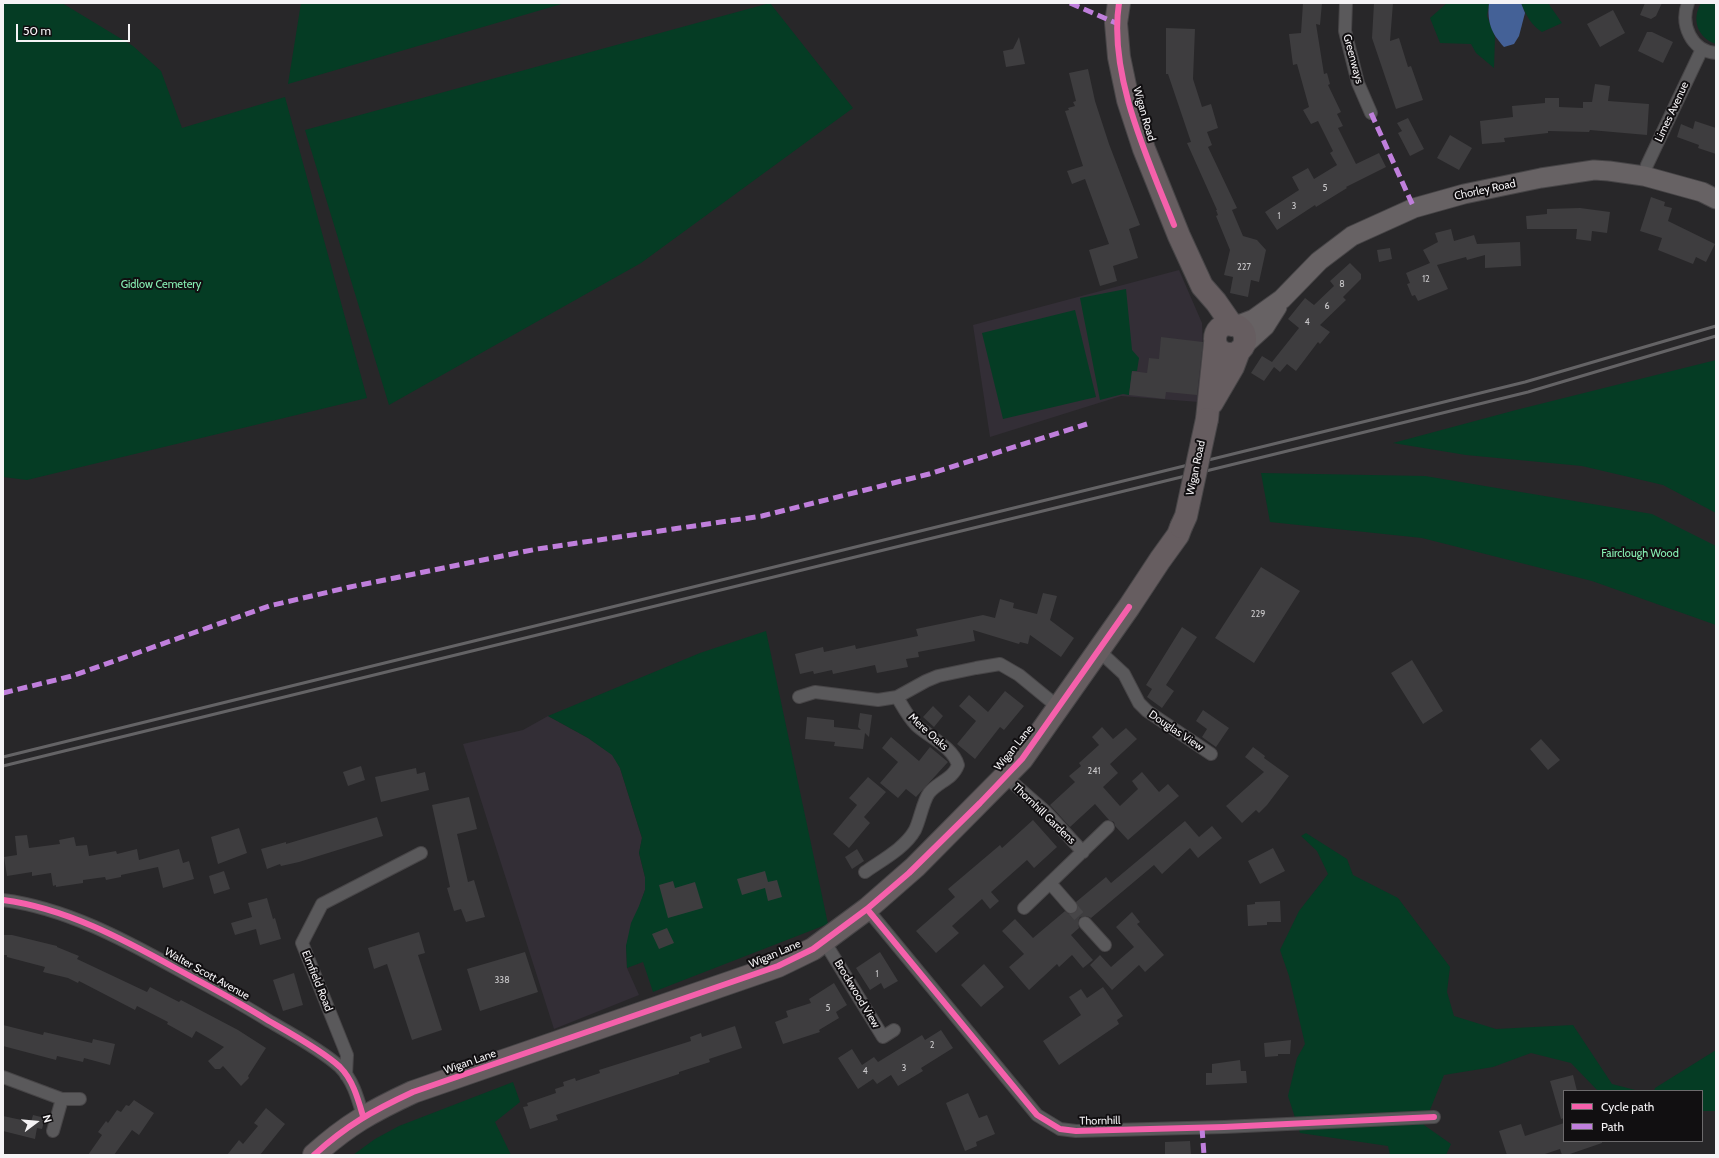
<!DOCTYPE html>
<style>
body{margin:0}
#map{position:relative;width:1719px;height:1158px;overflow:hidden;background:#282729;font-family:Cabin,sans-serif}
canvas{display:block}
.frame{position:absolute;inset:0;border:4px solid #f5f3f5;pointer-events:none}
.legend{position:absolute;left:1563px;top:1090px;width:140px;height:52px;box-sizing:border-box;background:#110f11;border:1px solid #6c6a6c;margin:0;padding:5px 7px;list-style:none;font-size:12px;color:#f5f3f5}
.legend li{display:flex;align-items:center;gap:8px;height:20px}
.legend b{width:20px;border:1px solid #6c6a6c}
.north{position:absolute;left:16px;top:1102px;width:40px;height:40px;-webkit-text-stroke:3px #110f11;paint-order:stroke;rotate:74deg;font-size:11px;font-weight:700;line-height:16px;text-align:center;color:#f5f3f5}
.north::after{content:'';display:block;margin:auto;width:14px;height:18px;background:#f5f3f5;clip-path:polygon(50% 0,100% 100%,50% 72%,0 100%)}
.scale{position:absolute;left:16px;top:24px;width:114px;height:18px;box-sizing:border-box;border:2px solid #f5f3f5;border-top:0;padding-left:5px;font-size:12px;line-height:14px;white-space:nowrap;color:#f5f3f5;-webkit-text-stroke:3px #110f11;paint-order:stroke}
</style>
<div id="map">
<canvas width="1719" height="1158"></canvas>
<div class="frame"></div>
<ul class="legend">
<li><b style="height:5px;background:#f560ab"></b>Cycle path</li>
<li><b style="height:5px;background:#c07fdc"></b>Path</li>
</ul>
<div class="north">N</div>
<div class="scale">50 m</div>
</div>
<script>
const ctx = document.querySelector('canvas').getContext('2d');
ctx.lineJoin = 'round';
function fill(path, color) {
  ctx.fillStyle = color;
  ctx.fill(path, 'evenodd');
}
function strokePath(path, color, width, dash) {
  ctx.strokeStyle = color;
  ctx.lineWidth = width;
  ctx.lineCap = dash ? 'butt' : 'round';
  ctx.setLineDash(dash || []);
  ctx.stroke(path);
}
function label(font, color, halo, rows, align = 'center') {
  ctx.font = font + ' Cabin,sans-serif';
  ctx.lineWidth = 4;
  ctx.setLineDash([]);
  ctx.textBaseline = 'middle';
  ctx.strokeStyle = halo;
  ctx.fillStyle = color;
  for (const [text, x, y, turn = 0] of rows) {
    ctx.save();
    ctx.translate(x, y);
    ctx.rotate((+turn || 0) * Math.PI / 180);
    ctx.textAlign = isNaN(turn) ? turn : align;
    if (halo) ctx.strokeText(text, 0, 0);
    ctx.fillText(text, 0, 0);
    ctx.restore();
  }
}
fill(new Path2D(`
 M 1179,270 L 1202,323 L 1204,372 L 1199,402 L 1121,396 L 990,437 L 973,325 Z
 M 548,716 L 588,738 L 613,755 L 620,768 L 642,838 L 639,853 L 645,877 L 645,890 L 626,946 L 627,968 L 639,995 L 554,1029 L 463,744 L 523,730 Z`), '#332e36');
fill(new Path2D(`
 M 3,3 L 62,3 L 133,46 L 161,71 L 182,128 L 285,97 L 367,398 L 27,480 L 3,477 Z
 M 301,3 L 565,3 L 288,84 Z
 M 770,3 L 853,108 L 641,263 L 389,405 L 305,130 Z
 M 1447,3 L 1489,3 L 1487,16 L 1495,37 L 1494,68 L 1476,53 L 1471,44 L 1440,43 L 1430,18 Z
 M 1521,3 L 1548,3 L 1562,23 L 1542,32 C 1531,25 1526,15 1521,3 Z
 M 1701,3 L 1716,3 L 1716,44 C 1698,38 1691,20 1701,3 Z
 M 1126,289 L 1132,350 L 1139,358 L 1137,371 L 1132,371 L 1129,395 L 1123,394 L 1100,400 L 1080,298 Z
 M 1075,310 L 1096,397 L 1003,419 L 982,333 Z
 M 1716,360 L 1716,513 L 1663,485 L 1582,466 L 1466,455 L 1393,443 L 1516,410 Z
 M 1261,473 L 1425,476 L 1652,514 L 1716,546 L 1716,625 L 1592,581 L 1422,538 L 1270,522 Z
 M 766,631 L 828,924 L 653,992 L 643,962 L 627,968 L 626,946 L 631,923 L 639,906 L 645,890 L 645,877 L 639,853 L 642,838 L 620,768 L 612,755 L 588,738 L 548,716 L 700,653 Z
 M 1306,833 L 1347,859 L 1353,875 L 1398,898 L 1450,967 L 1447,992 L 1454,1016 L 1496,1029 L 1573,1025 L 1612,1084 L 1639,1091 L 1598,1091 L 1571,1063 L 1531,1053 L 1493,1067 L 1444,1075 L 1424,1125 L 1451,1144 L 1446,1155 L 1390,1155 L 1388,1146 L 1300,1133 L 1288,1096 L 1297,1058 L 1305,1044 L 1289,976 L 1280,950 L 1299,911 L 1328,874 L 1317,851 L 1301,836 Z
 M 1716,1050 L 1716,1111 L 1702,1111 L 1702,1091 L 1654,1091 L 1655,1088 Z
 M 513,1082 L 520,1102 L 495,1122 L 511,1155 L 353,1155 L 375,1139 L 399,1126 Z`), '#053c24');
fill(new Path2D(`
 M 1489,3 L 1521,3 L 1525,13 L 1519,36 L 1514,44 L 1504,47 C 1491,33 1487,22 1489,3 Z`), '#446197');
fill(new Path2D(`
 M 1303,3 L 1322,3 L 1320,25 L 1316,24 L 1324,74 L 1327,73 L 1330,84 L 1328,85 L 1341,112 L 1337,114 L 1343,126 L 1338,128 L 1356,164 L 1379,153 L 1386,167 L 1346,187 L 1347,188 L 1316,207 L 1315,205 L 1277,230 L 1265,212 L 1299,190 L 1292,177 L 1308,168 L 1314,179 L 1337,165 L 1330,153 L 1333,151 L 1318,121 L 1311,124 L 1303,110 L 1309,107 L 1297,64 L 1293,65 L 1289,34 L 1301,33 Z
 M 1374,3 L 1393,3 L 1390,41 L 1399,38 L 1408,67 L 1411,66 L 1423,100 L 1396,109 L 1372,38 Z
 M 1645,3 L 1662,3 L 1656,16 L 1651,19 L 1640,15 Z
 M 1613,10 L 1625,33 L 1600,47 L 1587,24 Z
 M 1166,28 L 1195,29 L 1193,79 L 1202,107 L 1211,104 L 1218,128 L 1207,132 L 1212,145 L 1208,147 L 1237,208 L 1232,210 L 1243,236 L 1257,240 L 1266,250 L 1259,282 L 1251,280 L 1248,297 L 1230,293 L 1233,277 L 1224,275 L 1230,250 L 1216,216 L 1218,215 L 1216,210 L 1217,210 L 1187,143 L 1191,142 L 1168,74 L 1166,74 Z
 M 1647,32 L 1652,32 L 1673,42 L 1663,63 L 1638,51 Z
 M 1019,37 L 1025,64 L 1006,67 L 1003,51 L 1013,49 Z
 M 1088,69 L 1095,101 L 1109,144 L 1140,225 L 1129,229 L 1138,258 L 1113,266 L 1117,281 L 1100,286 L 1089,250 L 1109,244 L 1085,179 L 1072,184 L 1067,171 L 1083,166 L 1065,111 L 1069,110 L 1068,108 L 1075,106 L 1073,102 L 1076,101 L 1069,73 Z
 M 1595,84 L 1610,86 L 1608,101 L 1649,104 L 1647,135 L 1590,130 L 1589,132 L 1548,131 L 1548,133 L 1504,138 L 1505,142 L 1482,144 L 1480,121 L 1513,117 L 1512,106 L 1545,103 L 1545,98 L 1559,98 L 1559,107 L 1583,108 L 1583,102 L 1592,102 Z
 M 1408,118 L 1424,149 L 1410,156 L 1398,133 L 1402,131 L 1397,123 Z
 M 1695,121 L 1716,128 L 1716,154 L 1698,148 L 1699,145 L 1677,137 L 1681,124 L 1693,129 Z
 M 1450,135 L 1472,148 L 1459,170 L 1437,158 Z
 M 1651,197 L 1665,202 L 1664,206 L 1672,208 L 1668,221 L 1715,244 L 1706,262 L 1696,257 L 1693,264 L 1658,250 L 1662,238 L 1640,231 Z
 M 1580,208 L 1610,212 L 1607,233 L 1592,231 L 1591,241 L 1576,239 L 1577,229 L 1527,229 L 1526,216 L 1547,214 L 1547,209 Z
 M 1451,229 L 1454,241 L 1474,235 L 1477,244 L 1520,242 L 1521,266 L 1485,268 L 1485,255 L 1467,260 L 1466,257 L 1437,265 L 1448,289 L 1418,301 L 1415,295 L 1412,296 L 1407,284 L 1410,283 L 1406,273 L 1430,263 L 1423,250 L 1438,242 L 1435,233 Z
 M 1390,248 L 1392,259 L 1379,262 L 1377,250 Z
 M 1350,263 L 1361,274 L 1361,279 L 1343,297 L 1346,300 L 1320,325 L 1330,332 L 1320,344 L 1318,342 L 1296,371 L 1287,364 L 1280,372 L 1274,367 L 1264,381 L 1251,373 L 1262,356 L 1272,362 L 1299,328 L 1288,319 L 1305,298 L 1314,305 L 1334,286 L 1330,281 Z
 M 1161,337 L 1203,342 L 1197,395 L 1166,392 L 1165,399 L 1129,395 L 1132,371 L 1147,373 L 1149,358 L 1159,359 Z
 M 1261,567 L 1300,591 L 1254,663 L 1215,638 Z
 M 1043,593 L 1057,596 L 1050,620 L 1074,638 L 1061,657 L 1030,635 L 1028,644 L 1020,642 L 1019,644 L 973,630 L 975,641 L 918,652 L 919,657 L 906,659 L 908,667 L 877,673 L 875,665 L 833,674 L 832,670 L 814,674 L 813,671 L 800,674 L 795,654 L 823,647 L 824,652 L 855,645 L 856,649 L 918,636 L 916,629 L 983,615 L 995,618 L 1000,599 L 1014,603 L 1013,608 L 1037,614 Z
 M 1182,627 L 1197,637 L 1166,685 L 1174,691 L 1162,708 L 1147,697 L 1152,689 L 1146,685 Z
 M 1412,660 L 1443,711 L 1423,724 L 1391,673 Z
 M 1005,691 L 1024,706 L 1004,730 L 1000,727 L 975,759 L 957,744 L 976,721 L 959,706 L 969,695 L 988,712 Z
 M 933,706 L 943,716 L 934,727 L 923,717 Z
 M 1203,710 L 1229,728 L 1216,747 L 1202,737 L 1207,729 L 1196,721 Z
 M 860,713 L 872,715 L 869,737 L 865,733 L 863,749 L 834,746 L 835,742 L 805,739 L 807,717 L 834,720 L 834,727 L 861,730 L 858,727 Z
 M 1102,727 L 1113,739 L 1126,728 L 1137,739 L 1110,764 L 1118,773 L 1103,787 L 1120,806 L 1138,789 L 1132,781 L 1142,772 L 1159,792 L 1168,784 L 1179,796 L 1128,840 L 1115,826 L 1114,822 L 1109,820 L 1095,804 L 1070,827 L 1050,805 L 1075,782 L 1069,776 L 1081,766 L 1079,763 L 1099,745 L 1092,737 Z
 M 891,737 L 919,761 L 930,747 L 948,762 L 916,797 L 906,789 L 898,798 L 880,783 L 898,762 L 882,748 Z
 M 1541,739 L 1560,760 L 1548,770 L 1530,749 Z
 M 1253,747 L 1265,756 L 1264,758 L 1289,776 L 1267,805 L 1259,813 L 1256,810 L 1242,823 L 1226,806 L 1264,772 L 1245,757 Z
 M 361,766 L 365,780 L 348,786 L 343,772 Z
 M 416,768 L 417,774 L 425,772 L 429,790 L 381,802 L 375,777 Z
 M 868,777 L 886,792 L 864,817 L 870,823 L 849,848 L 833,834 L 857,805 L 849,798 Z
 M 469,797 L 477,829 L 457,834 L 468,882 L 474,880 L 485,917 L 466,922 L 461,909 L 454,911 L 447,888 L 450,887 L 432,805 Z
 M 377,817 L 383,836 L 299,862 L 281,866 L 280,864 L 267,869 L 261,849 L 286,842 L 286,844 Z
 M 1033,820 L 1057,847 L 1034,868 L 1027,860 L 991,892 L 999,901 L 990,909 L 982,899 L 952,926 L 959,933 L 936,953 L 916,931 L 955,897 L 948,889 L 1000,845 L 1002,848 Z
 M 1185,821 L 1199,837 L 1212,826 L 1222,838 L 1198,858 L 1190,848 L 1162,874 L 1154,865 L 1091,918 L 1087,916 L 1080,917 L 1078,921 L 1079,928 L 1071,935 L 1093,960 L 1083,968 L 1072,955 L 1059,967 L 1057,964 L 1029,990 L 1009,967 L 1024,954 L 1002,931 L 1015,919 L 1033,938 L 1065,911 L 1069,914 L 1076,913 L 1078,909 L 1076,902 L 1106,877 L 1111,883 Z
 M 239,828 L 247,853 L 218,864 L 211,837 Z
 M 27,835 L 29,848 L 60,844 L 59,840 L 74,837 L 76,846 L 87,845 L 89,856 L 116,851 L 117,854 L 137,849 L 139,860 L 179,849 L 183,863 L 189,861 L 194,879 L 163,888 L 158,867 L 121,875 L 121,877 L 106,880 L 105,877 L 83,880 L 83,883 L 56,887 L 56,885 L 53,886 L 51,873 L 32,876 L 32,872 L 7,876 L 4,857 L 17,855 L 15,836 Z
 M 1273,848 L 1285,871 L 1260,884 L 1248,861 Z
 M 857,849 L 864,861 L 852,869 L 845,857 Z
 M 224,871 L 230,889 L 214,894 L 209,876 Z
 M 765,871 L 768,882 L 777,880 L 782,897 L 768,901 L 765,888 L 742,895 L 737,879 Z
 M 673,881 L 675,888 L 695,882 L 703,908 L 668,918 L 659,885 Z
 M 267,898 L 273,919 L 275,918 L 281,939 L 260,945 L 256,929 L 235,935 L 231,923 L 252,917 L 248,903 Z
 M 1280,901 L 1281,922 L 1267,922 L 1267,925 L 1248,926 L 1247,905 L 1255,904 L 1255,902 Z
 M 1132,912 L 1140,922 L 1137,924 L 1164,955 L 1145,972 L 1139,965 L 1112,990 L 1090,965 L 1100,955 L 1111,967 L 1134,947 L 1116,927 Z
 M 667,928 L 674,943 L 659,949 L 652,934 Z
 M 419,932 L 425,953 L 418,955 L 442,1030 L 412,1040 L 387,964 L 374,969 L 368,948 Z
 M 3,935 L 12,935 L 57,946 L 57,947 L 79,956 L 77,959 L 147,992 L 150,987 L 179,1002 L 181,1000 L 238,1030 L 266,1048 L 248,1076 L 249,1078 L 241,1086 L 223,1066 L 220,1069 L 215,1069 L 208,1061 L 224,1047 L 196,1031 L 192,1038 L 167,1024 L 168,1022 L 137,1006 L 135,1010 L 79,981 L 78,983 L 68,978 L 43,972 L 45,967 L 7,957 L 7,955 L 3,955 Z
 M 525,952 L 538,992 L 480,1011 L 467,969 Z
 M 880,952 L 898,981 L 884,989 L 881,983 L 870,990 L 856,968 Z
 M 984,964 L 1004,987 L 981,1007 L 961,985 Z
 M 294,973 L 303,1005 L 283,1011 L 273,980 Z
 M 834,983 L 847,1005 L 836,1012 L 839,1018 L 819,1030 L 820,1032 L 783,1044 L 775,1022 L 788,1017 L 786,1011 L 811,1003 L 809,999 Z
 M 1103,987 L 1123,1016 L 1117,1020 L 1119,1024 L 1059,1065 L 1043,1041 L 1081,1015 L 1069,997 L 1081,989 L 1087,998 Z
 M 3,1025 L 43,1035 L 44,1032 L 92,1043 L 93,1039 L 115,1044 L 110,1065 L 84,1058 L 83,1062 L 57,1056 L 56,1060 L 3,1046 Z
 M 735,1026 L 742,1048 L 709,1059 L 710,1062 L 679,1072 L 679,1074 L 556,1115 L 558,1120 L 530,1129 L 523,1107 L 528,1106 L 527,1103 L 556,1093 L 555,1089 L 564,1086 L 563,1082 L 575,1078 L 576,1081 L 600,1073 L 599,1070 L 691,1041 L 690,1037 L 701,1033 L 702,1037 Z
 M 941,1030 L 953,1048 L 921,1068 L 923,1071 L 898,1086 L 891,1075 L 877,1084 L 873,1079 L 858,1089 L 838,1058 L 852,1049 L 862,1065 L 874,1057 L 878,1062 L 922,1035 L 925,1040 Z
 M 1291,1040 L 1290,1054 L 1278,1054 L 1278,1056 L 1265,1057 L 1264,1043 Z
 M 1240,1060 L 1241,1071 L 1246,1071 L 1247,1083 L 1206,1085 L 1206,1073 L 1212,1073 L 1212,1064 Z
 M 1573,1075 L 1577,1091 L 1564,1091 L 1564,1118 L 1561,1119 L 1550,1081 Z
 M 968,1093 L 979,1118 L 987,1115 L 995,1134 L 976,1142 L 977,1146 L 965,1151 L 946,1103 Z
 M 134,1100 L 154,1113 L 139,1135 L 132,1130 L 114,1155 L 88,1155 L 102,1135 L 98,1132 L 106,1121 L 108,1123 L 117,1110 L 121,1112 L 126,1105 L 129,1106 Z
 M 266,1108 L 285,1124 L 260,1155 L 227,1155 L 239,1140 L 243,1144 L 258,1126 L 254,1123 Z
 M 33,1115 L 45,1118 L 42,1129 L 37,1128 L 35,1139 L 3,1131 L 3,1116 L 31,1122 Z
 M 1564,1123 L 1564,1141 L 1602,1141 L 1602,1143 L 1567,1155 L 1562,1155 L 1560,1149 L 1542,1155 L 1507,1155 L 1499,1131 L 1521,1124 L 1525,1136 Z
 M 1190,1141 L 1191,1155 L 1165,1155 L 1165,1142 Z`), '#3e3d3f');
strokePath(new Path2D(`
 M 1071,907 L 1085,923`), '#474648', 12, [12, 6]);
const street = new Path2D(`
 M 1346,3 L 1345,31 L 1358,83 L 1371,113
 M 1688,3 C 1680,24 1691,51 1716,53
 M 1644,176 L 1647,165 L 1702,49
 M 1098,650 L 1124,674 L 1139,703 L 1147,711 L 1211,754
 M 799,697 L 815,692 L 878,700 L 897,697 L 926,681 L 938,676 L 976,668 L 1000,664 L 1019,675 L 1058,707
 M 1005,776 L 1046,812 L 1083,852
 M 865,872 C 882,860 905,848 915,830 C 920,820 923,801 929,793 C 938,782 953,779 958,765 C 953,747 929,737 916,725 C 908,717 903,707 897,697
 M 1050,883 L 1071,907
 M 3,900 C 65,908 123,939 177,969 C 208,986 239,1002 269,1021 C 290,1033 323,1051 340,1067 C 353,1080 358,1099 363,1116
 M 1024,908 L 1108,827
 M 867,909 L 1037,1115 L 1060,1129 L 1076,1131 L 1224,1127 L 1434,1117
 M 1085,923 L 1105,945
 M 824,941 L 883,1037 L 894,1030
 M 346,1075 L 347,1055 L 302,943 L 322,904 L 421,853
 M 3,1077 L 62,1099 L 80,1099
 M 53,1131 L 62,1099`);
const primary = new Path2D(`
 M 1236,326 L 1254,319 L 1282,299 L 1319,261 L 1352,236 L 1414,208 L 1464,194 L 1541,178 L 1594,170 L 1609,171 L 1644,176 L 1702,192 L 1716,199
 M 1242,347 L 1265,326 L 1277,307`);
const highway = new Path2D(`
 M 1119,3 L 1116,23 L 1119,57 L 1128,100 L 1144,149 L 1179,236 L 1202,286 L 1216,302 L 1232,325
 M1215 339a15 15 0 1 1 30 0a15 15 0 1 1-30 0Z
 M 1212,403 L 1233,367 L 1239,351
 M 1207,419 L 1215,343
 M 314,1155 C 347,1125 372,1111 413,1092 L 778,966 L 813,949 L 867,909 L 915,867 L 1022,759 L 1129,607 L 1160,560 L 1178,535 L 1181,527`);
strokePath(street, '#474547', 14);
strokePath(primary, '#474547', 21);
strokePath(highway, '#474547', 24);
strokePath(street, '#5a595b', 12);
strokePath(primary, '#676264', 19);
strokePath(highway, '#665d60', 22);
strokePath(new Path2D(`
 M 3,757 L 1525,382 L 1716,326
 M 3,766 L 1528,392 L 1716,336`), '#646365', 3);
const highwayBridge = new Path2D(`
 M 1181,527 L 1186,516 L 1207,419`);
strokePath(highwayBridge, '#474547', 24, []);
strokePath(highwayBridge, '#665d60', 22);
strokePath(new Path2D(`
 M 1070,3 L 1116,23
 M 1371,113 L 1414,208
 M 3,693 L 72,676 L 269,606 L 350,587 L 537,549 L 762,516 L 929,474 L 1087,424
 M 1202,1128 L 1204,1155`), '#c07fdc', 5, [10, 5]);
strokePath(new Path2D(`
 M 1119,3 C 1108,75 1148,159 1174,225
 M 3,900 C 65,908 123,939 177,969 C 208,986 239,1002 269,1021 C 290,1033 323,1051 340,1067 C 353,1080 358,1099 363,1116
 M 867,909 L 1037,1115 L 1060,1129 L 1076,1131 L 1224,1127 L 1434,1117
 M 314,1155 C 347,1125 372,1111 413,1092 L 778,966 L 813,949 L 867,909 L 909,873 L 980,803 L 1022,759 L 1129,607`), '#f560ab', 6);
label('9px', '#c7c6c8', null, [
 ["5",1325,188],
 ["3",1294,206],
 ["1",1279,216],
 ["227",1244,267],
 ["12",1426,279],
 ["8",1342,284],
 ["6",1327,306],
 ["4",1307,322],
 ["229",1258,614],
 ["241",1094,771],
 ["1",877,974],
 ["338",502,980],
 ["5",828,1008],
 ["2",932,1045],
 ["3",904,1068],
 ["4",865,1071]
]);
label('11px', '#f5f3f5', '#110f11', [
 ["Greenways",1353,59,75],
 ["Limes Avenue",1672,112,-65],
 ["Wigan Road",1144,114,74],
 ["Chorley Road",1485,190,-12],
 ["Wigan Road",1196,468,-78],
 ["Douglas View",1176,731,34],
 ["Mere Oaks",928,732,42],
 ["Wigan Lane",1014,748,-51],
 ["Thornhill Gardens",1044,814,44],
 ["Wigan Lane",775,954,-23],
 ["Walter Scott Avenue",207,974,29],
 ["Elmfield Road",317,981,68],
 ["Brockwood View",857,994,59],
 ["Wigan Lane",470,1062,-19],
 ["Thornhill",1100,1121,-1]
]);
label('11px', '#88f1b5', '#110f11', [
 ["Gidlow Cemetery",161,285],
 ["Fairclough Wood",1640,554]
]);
</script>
